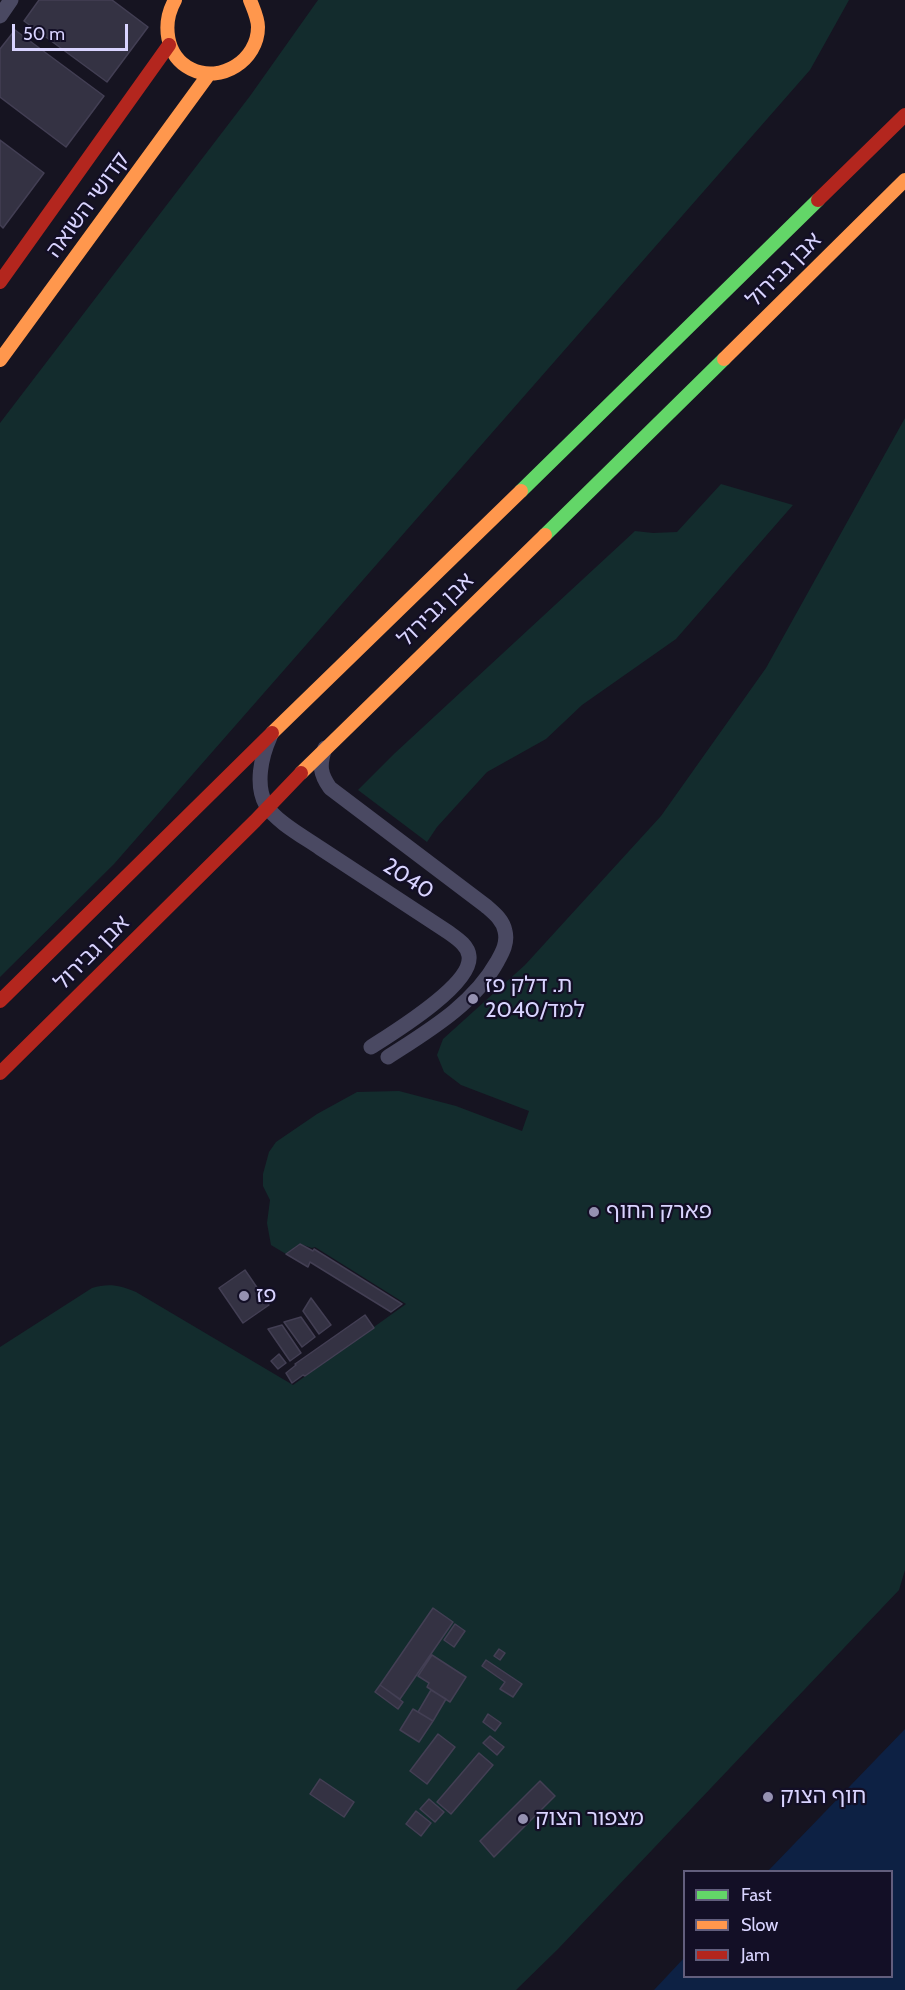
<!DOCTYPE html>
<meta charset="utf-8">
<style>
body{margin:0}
#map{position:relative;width:905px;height:1990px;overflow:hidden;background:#161421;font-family:Cabin,sans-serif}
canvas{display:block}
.legend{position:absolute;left:683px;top:1870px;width:210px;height:108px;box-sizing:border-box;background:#130f26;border:2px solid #625e7d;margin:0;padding:8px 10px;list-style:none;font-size:18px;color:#d9d4ff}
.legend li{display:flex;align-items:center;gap:12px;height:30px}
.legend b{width:30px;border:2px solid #625e7d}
.scale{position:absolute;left:12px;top:24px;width:116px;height:27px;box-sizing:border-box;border:3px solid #d9d4ff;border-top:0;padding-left:8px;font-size:18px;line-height:21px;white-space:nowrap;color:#d9d4ff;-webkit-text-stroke:4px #130f26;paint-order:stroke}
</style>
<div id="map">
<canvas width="905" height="1990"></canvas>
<ul class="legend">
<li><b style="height:8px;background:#63d668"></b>Fast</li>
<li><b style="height:8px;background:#ff974d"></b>Slow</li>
<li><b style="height:8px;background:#b3261e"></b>Jam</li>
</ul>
<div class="scale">50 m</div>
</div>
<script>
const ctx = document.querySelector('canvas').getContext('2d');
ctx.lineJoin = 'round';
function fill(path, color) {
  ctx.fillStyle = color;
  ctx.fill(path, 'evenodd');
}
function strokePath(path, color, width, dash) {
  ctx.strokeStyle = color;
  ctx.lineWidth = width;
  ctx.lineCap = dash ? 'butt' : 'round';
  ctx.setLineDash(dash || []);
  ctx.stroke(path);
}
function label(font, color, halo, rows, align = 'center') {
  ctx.font = font + ' Cabin,"Noto Sans Hebrew",sans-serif';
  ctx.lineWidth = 4.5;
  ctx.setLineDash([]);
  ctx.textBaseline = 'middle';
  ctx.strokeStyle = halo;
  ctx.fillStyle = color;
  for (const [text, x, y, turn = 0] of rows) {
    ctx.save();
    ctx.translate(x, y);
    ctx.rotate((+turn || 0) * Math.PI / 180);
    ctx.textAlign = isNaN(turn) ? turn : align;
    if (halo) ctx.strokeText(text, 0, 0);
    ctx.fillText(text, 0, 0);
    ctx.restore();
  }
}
fill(new Path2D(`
 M 318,0 L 849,0 L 810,70 L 114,864 L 0,977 L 0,423 L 250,96 Z
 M 905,418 L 905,1570 L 899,1590 L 558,1949 L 516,1990 L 0,1990 L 0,1347 L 92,1288 C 108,1283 120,1285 136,1292 L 293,1385 L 406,1304 L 315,1247 L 312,1248 L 300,1244 L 286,1254 L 271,1245 L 267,1223 L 270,1200 L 263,1186 L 263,1174 L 269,1152 L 276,1142 L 317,1114 L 357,1092 L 399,1091 L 456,1106 L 522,1131 L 529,1111 L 461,1085 L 444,1072 L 437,1055 L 443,1039 L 525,965 L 661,816 L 766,668 Z
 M 721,484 L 793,505 L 676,639 L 582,705 L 546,739 L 487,772 L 437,827 L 427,842 L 358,790 L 395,753 L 635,531 L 653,533 L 677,532 Z`), '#132c2d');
fill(new Path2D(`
 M 905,1729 L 905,1990 L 654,1990 L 684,1958 L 684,1976 L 892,1976 L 892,1872 L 768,1871 Z`), '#0d2144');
const building = new Path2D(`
 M 39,0 L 112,0 L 148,27 L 107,82 L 24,21 Z
 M 15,30 L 104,96 L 66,147 L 0,97 L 0,49 Z
 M 0,140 L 44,173 L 3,228 L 0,225 Z
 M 300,1244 L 313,1251 L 314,1249 L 402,1304 L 391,1312 L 310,1262 L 308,1267 L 286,1254 Z
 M 245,1270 L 269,1305 L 243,1323 L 219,1288 Z
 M 311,1298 L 331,1325 L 319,1334 L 303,1311 Z
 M 365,1315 L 374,1328 L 305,1376 L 303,1375 L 292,1383 L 286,1373 L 296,1365 L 295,1364 Z
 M 301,1317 L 315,1337 L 302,1347 L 284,1322 Z
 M 282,1325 L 301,1353 L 290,1361 L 268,1329 Z
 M 279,1354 L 286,1363 L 278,1369 L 271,1361 Z
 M 433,1608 L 453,1622 L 400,1699 L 380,1685 Z
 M 455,1624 L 465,1631 L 454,1647 L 444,1640 Z
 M 499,1649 L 505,1653 L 500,1660 L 494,1656 Z
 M 432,1655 L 466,1677 L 450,1702 L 427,1687 L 429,1683 L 418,1676 Z
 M 486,1660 L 522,1684 L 513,1697 L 500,1689 L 505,1682 L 482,1666 Z
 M 380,1685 L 403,1702 L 398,1709 L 375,1692 Z
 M 431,1690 L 446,1699 L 433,1721 L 418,1712 Z
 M 413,1709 L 433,1721 L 419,1742 L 400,1730 Z
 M 488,1714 L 501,1723 L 495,1731 L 483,1722 Z
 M 438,1734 L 455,1747 L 427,1784 L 410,1771 Z
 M 490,1736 L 504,1747 L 497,1755 L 483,1743 Z
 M 479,1753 L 493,1765 L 451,1814 L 437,1802 Z
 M 320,1779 L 354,1802 L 344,1817 L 310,1794 Z
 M 540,1781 L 555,1796 L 494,1857 L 480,1841 Z
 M 429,1799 L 444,1812 L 435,1822 L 420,1809 Z
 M 416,1811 L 431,1823 L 421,1836 L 406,1824 Z`);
fill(building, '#343243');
strokePath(building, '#433f54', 1.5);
strokePath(new Path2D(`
 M 0,16 L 11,0
 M 270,737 C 261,757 255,785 266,805 C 275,821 304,837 320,848 C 362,876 405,904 448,932 C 456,938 468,945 469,956 C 473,984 393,1033 371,1047
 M 325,748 C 319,765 320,774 330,788 L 486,906 C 494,913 503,920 505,931 C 508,943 502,953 497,962 C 473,1005 428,1031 388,1057`), '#4a4962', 15);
strokePath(new Path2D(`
 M 521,491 L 818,200
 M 545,535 L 724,359`), '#63d668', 14);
strokePath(new Path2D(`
 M 175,0 C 162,23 165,56 191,69 C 221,84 258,60 258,27 C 258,18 253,8 250,0
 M 724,359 L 905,180
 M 0,360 L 209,74
 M 272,733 L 521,491
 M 301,773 L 545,535`), '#ff974d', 14);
strokePath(new Path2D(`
 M 818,200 L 905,115
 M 0,282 L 169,45
 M 0,1001 L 272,733
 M 0,1073 L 255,821 L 301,773`), '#b3261e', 14);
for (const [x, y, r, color] of [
 [473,999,6,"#9591b1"],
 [594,1212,6,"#9591b1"],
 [244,1296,6,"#9591b1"],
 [768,1797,6,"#9591b1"],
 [523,1819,6,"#9591b1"]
]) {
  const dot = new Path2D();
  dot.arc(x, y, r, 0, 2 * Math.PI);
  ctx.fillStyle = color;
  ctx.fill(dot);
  strokePath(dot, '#130f26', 2);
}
label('22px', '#d9d4ff', '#130f26', [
 ["קדושי השואה",88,205,-54],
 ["אבן גבירול",784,270,-45],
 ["אבן גבירול",436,610,-44],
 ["2040",408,879,33],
 ["אבן גבירול",92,953,-45]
]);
label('22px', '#d9d4ff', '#130f26', [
 ["ת. דלק פז",485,986],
 ["למד/2040",485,1011],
 ["פארק החוף",606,1212],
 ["פז",256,1296],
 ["חוף הצוק",780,1797],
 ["מצפור הצוק",535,1819]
], 'left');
</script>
